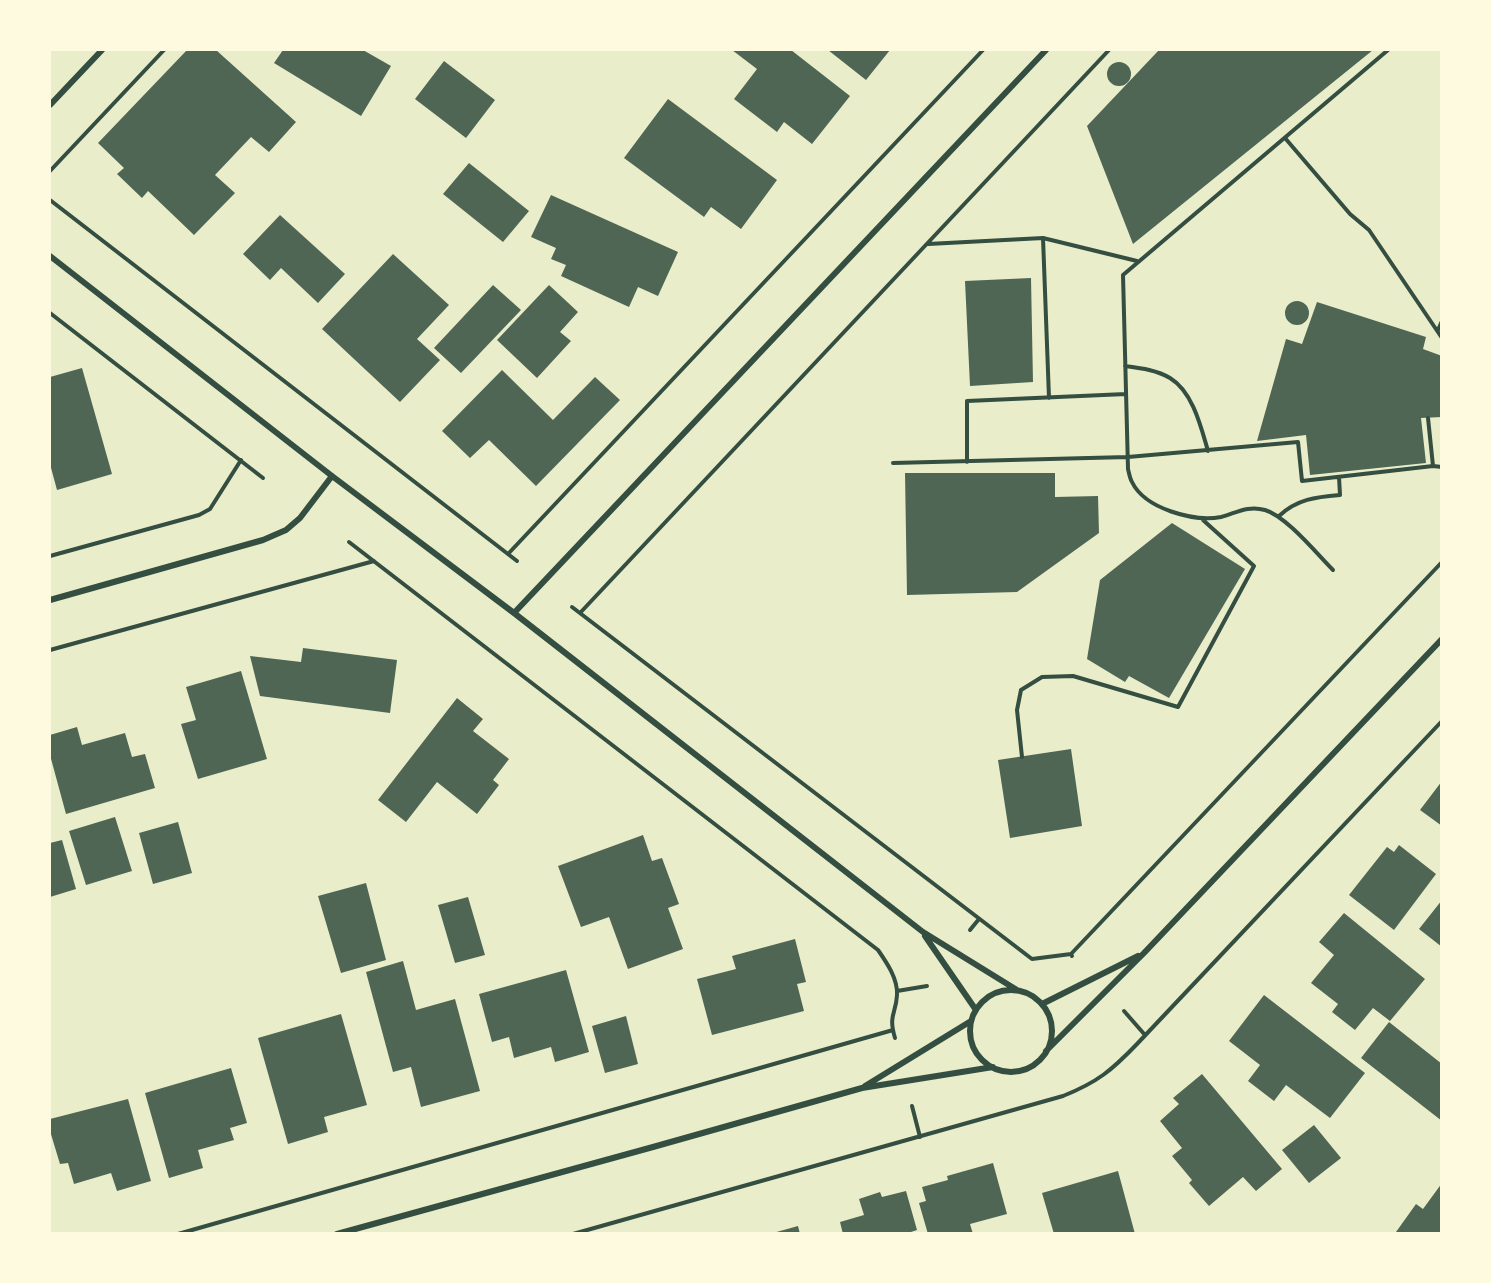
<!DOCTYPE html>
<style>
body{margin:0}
#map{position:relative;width:1491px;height:1283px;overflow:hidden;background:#e9edc9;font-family:"Nunito Sans",sans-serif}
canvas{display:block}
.frame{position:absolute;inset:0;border:51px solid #fefae0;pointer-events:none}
</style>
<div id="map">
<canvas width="1491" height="1283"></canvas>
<div class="frame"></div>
</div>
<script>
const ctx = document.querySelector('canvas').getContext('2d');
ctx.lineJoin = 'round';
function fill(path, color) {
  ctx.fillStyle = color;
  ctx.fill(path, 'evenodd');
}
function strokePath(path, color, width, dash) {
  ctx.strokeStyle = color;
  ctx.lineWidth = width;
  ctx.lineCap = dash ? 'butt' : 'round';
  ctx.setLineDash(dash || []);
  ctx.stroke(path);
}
fill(new Path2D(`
 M 187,50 L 216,50 L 296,122 L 269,152 L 251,137 L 215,175 L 235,193 L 194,235 L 148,191 L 142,198 L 117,174 L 124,168 L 98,143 Z
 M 283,50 L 363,50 L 391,66 L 361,116 L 274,63 Z
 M 732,50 L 791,50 L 850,96 L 812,144 L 784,122 L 777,132 L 734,99 L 757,69 Z
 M 828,50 L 890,50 L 866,80 Z
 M 1159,50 L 1373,50 L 1133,244 L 1087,126 Z
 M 444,61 L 495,100 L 466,138 L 415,99 Z
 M1107 74a12 12 0 1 1 24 0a12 12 0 1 1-24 0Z
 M 668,99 L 777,180 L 741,229 L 711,207 L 704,217 L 624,158 Z
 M 469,163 L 529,211 L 503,242 L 443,194 Z
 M 551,195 L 678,252 L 658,296 L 638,287 L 629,307 L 561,276 L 566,265 L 551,259 L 556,248 L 531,237 Z
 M 280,215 L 345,274 L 318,303 L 281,268 L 270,280 L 243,254 Z
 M 393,254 L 449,305 L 417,339 L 440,360 L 400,402 L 322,329 Z
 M 1031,278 L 1033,382 L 970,386 L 965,281 Z
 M 493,285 L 521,310 L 461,373 L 434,348 Z
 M 549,285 L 578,312 L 560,332 L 571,341 L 537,378 L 497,340 Z
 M1285 313a12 12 0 1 1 24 0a12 12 0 1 1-24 0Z
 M 1317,302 L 1426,337 L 1423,349 L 1442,356 L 1442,417 L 1421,418 L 1426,463 L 1310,475 L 1306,435 L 1257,441 L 1286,339 L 1302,344 Z
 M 82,368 L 112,474 L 57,490 L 50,464 L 50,377 Z
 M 502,370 L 553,420 L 595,377 L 620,400 L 536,486 L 489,440 L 470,458 L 442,431 Z
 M 905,473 L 1055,473 L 1055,497 L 1098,496 L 1099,533 L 1017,592 L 907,595 Z
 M 1172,523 L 1245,569 L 1169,698 L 1129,676 L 1125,682 L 1087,659 L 1100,580 Z
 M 303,648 L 397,660 L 390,713 L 260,696 L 250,656 L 301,662 Z
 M 241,671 L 267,759 L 198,779 L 181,724 L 196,720 L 186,687 Z
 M 457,698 L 483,719 L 473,731 L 509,759 L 493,780 L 499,785 L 477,814 L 437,782 L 406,822 L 378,800 Z
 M 77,727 L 82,745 L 125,733 L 132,757 L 145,754 L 155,788 L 66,814 L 50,755 L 50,735 Z
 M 1071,749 L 1082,826 L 1010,838 L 998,760 Z
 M 1442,781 L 1442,826 L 1420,810 Z
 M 115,817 L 132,871 L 86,885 L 69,831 Z
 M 178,822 L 192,873 L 153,884 L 139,833 Z
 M 643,835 L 652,861 L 662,858 L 679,904 L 668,908 L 683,949 L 628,969 L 609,917 L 581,927 L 558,866 Z
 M 62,840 L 76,889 L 50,897 L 50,843 Z
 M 1399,845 L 1436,874 L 1394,930 L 1349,895 L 1387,847 L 1394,852 Z
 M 366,883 L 386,960 L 341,973 L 318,896 Z
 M 468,897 L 485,955 L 455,963 L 438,905 Z
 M 1442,900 L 1442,947 L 1419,929 Z
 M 1344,913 L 1425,979 L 1390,1021 L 1373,1008 L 1355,1030 L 1332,1012 L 1338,1004 L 1311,983 L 1334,955 L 1319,942 Z
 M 795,939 L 806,982 L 797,984 L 804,1011 L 712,1035 L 697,979 L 736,969 L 732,956 Z
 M 403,961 L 416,1010 L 455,999 L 480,1091 L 421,1107 L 411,1067 L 393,1072 L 366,972 Z
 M 566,970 L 589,1052 L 555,1062 L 551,1047 L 514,1058 L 509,1037 L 492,1042 L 479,994 Z
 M 1264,995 L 1365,1073 L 1330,1118 L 1286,1085 L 1274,1101 L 1248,1081 L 1260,1065 L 1229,1041 Z
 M 341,1014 L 367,1105 L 324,1117 L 328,1132 L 288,1144 L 258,1038 Z
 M 626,1016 L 638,1064 L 605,1073 L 592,1026 Z
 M 1389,1022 L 1442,1064 L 1442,1121 L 1361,1058 Z
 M 231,1068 L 247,1123 L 230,1128 L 234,1140 L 198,1150 L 203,1168 L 169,1178 L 145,1093 Z
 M 1202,1074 L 1282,1169 L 1256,1191 L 1243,1177 L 1209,1206 L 1189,1183 L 1192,1180 L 1172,1156 L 1182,1148 L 1160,1121 L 1179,1104 L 1173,1098 Z
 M 128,1099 L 151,1181 L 117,1191 L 111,1173 L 74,1184 L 68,1163 L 60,1164 L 50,1131 L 50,1119 Z
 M 1314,1125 L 1341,1158 L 1309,1183 L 1282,1150 Z
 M 993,1163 L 1007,1214 L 970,1224 L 973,1234 L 928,1234 L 919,1203 L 926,1201 L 922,1187 L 948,1180 L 947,1176 Z
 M 1118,1171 L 1135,1234 L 1054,1234 L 1042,1193 Z
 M 1442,1183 L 1442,1234 L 1399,1234 L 1396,1232 L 1416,1204 L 1423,1209 Z
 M 906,1191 L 917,1230 L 905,1234 L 843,1234 L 840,1222 L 864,1215 L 859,1199 L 880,1192 L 882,1197 Z
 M 798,1226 L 800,1234 L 773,1234 L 773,1233 Z`), '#4f6655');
strokePath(new Path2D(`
 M 1285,138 L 1350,214 L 1369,230 L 1442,338
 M 50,171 L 164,50
 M 50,200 L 517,561
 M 1043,238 L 1049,398
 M 928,244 L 1043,238 L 1137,261
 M 50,313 L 263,478
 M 1438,330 L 1442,321
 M 1125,366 C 1140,368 1157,370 1170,378 C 1193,392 1201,427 1208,451
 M 1428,418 L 1433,466
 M 967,462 L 967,401 L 1126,394
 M 893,463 L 1128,457 L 1298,442 L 1302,481 L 1433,466 L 1442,467
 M 1279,516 C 1297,499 1316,497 1340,495 L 1339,477
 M 1442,523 L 1442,533
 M 349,542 L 878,950 C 887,963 898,979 897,995 C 896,1015 888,1014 895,1038
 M 508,554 L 983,50
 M 50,556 L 199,515 L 210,509 L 241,460
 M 1333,570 C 1317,554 1286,516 1265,510 C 1248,505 1236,513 1221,517 C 1194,522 1145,509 1132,482 C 1130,479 1129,473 1128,469 L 1123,275 L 1388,50
 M 572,607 L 1032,959 L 1071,954
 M 580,613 L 1109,50
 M 50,650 L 374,561
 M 1022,757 L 1017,710 L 1021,690 L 1042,677 L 1073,676 L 1178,707 L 1254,566 L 1203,520
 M 970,930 L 979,919
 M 1072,956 L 1071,954 L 1442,562
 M 897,991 L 927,986
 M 1124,1011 L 1145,1035
 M 912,1106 L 920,1137
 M 178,1234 L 893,1030
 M 573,1234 L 1063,1096 C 1098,1082 1112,1070 1137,1044 L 1442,721`), '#344e41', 4);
strokePath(new Path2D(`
 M 50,105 L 102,50
 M 50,256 L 332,476 L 514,613 L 923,932 L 1017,990
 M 50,600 L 263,540 L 286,530 L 300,518 L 332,476
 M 514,613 L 1046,50
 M 925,936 L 976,1010
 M970 1031a41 41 0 1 1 82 0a41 41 0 1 1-82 0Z
 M 1042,1004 L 1138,956
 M 1046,1051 L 1144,953 L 1442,639
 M 865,1086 L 971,1021
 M 337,1234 L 653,1147 L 862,1088 L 993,1067`), '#344e41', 6);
</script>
